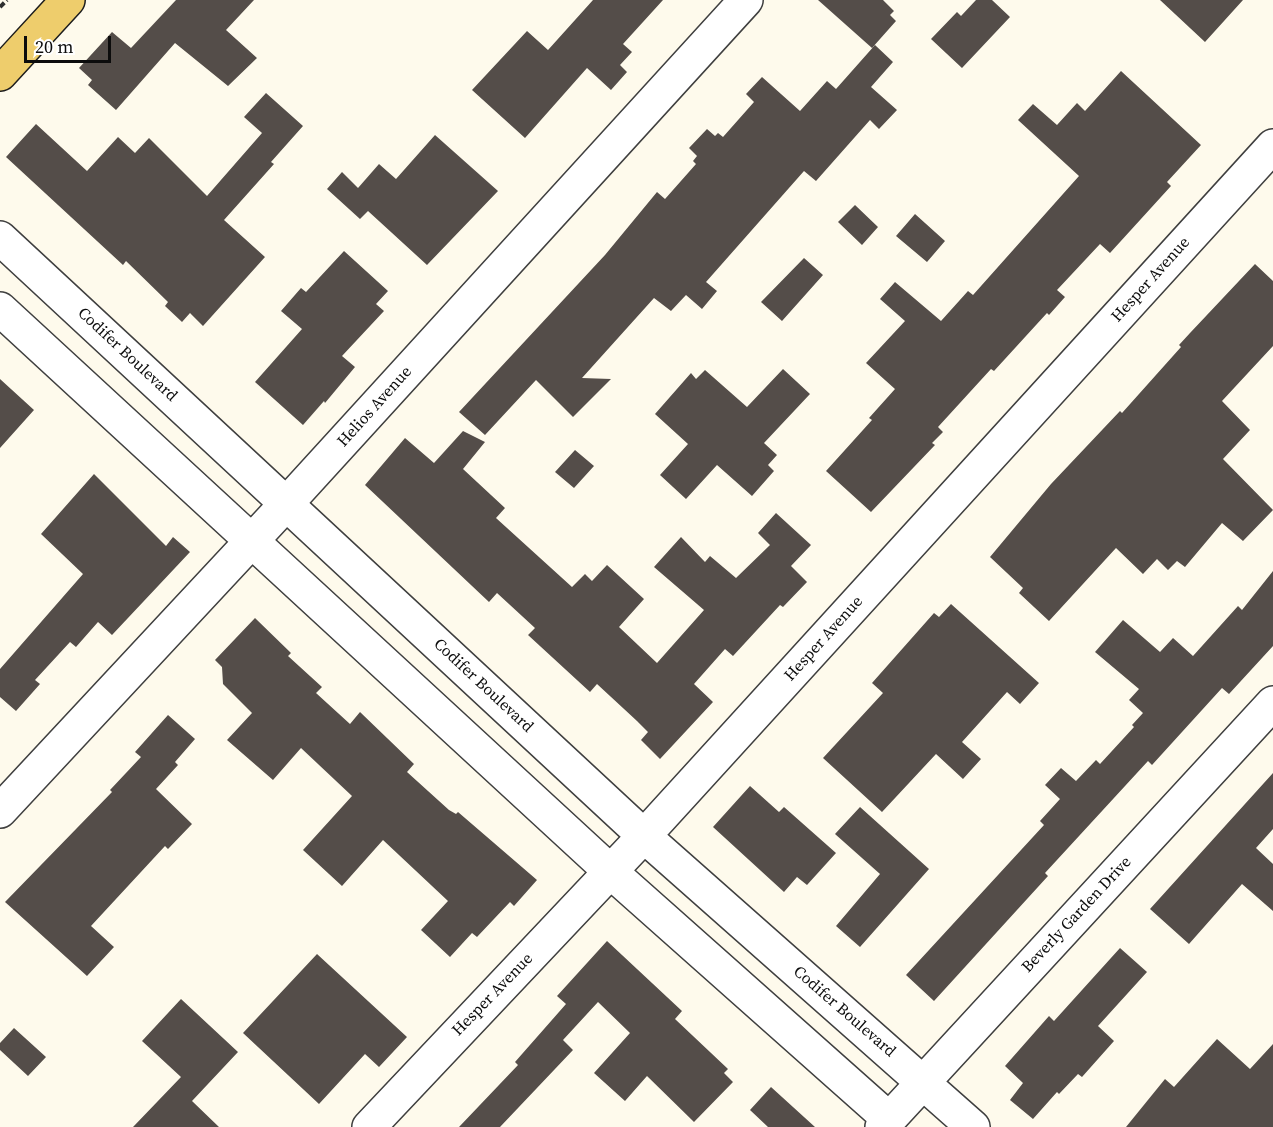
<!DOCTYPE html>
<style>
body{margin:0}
#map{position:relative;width:1273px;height:1127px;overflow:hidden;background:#fefaec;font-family:"Source Serif 4",serif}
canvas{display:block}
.scale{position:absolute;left:24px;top:36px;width:87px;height:27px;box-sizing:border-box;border:3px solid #0c0c0c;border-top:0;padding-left:8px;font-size:18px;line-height:21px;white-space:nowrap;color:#0c0c0c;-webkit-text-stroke:4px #fff;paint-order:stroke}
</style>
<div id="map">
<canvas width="1273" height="1127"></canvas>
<div class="scale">20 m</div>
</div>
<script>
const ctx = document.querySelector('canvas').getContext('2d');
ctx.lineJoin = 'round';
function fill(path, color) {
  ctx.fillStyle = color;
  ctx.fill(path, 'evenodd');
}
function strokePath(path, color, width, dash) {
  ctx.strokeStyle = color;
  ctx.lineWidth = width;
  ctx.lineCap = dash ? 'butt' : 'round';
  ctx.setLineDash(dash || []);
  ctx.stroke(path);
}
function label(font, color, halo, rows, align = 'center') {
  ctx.font = font + ' "Source Serif 4",serif';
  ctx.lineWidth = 6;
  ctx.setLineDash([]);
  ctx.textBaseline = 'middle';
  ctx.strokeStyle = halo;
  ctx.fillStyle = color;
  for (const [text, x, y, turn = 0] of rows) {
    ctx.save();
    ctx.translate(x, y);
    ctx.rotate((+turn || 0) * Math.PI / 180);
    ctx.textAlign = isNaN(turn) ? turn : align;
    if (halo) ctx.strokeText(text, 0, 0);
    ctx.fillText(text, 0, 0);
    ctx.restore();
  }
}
fill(new Path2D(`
 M 176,0 L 254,0 L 226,30 L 257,58 L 228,86 L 175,43 L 116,110 L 88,85 L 92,80 L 79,68 L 112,32 L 131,48 Z
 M 593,0 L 663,0 L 623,44 L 632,52 L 620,65 L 627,72 L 611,90 L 587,68 L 525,138 L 472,90 L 527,31 L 548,50 Z
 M 818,0 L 883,0 L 894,11 L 890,15 L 896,21 L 872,48 Z
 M 976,0 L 992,0 L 1010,17 L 962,68 L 931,39 L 957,12 L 961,16 Z
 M 1160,0 L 1243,0 L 1205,42 Z
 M 875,45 L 893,62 L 871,87 L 897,110 L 879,129 L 870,120 L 816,181 L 804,171 L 706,282 L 717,291 L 702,309 L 686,295 L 671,311 L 654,298 L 582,378 L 611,379 L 573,417 L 536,380 L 485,435 L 459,412 L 605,255 L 657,192 L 665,199 L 696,164 L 693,161 L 697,156 L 689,148 L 707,129 L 715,136 L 718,133 L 723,137 L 754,102 L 746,94 L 762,77 L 800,111 L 827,81 L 836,89 Z
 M 1121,71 L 1201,145 L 1167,182 L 1171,186 L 1110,253 L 1100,244 L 1057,290 L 1065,297 L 1049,315 L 1047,313 L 994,371 L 991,369 L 938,427 L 943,432 L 932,443 L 935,445 L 871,512 L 826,471 L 872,420 L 869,418 L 895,389 L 866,363 L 905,321 L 880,299 L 895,282 L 941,321 L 968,291 L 973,295 L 1079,176 L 1018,120 L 1033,104 L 1057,125 L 1077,103 L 1085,111 Z
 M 266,93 L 303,126 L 271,162 L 274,164 L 224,220 L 265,257 L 203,326 L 190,313 L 182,322 L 165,306 L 168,302 L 126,261 L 123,265 L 6,157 L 36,124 L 87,171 L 118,137 L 135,153 L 149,138 L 207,196 L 262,133 L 244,117 Z
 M 435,135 L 498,191 L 427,265 L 368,211 L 360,219 L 327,189 L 342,172 L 358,188 L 379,164 L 396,179 Z
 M 855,205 L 878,227 L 862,245 L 838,222 Z
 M 915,214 L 945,241 L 927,262 L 896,236 Z
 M 344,251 L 388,291 L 376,304 L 384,311 L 342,356 L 355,367 L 325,403 L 324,401 L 303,425 L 255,382 L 302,329 L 281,311 L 301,288 L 306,292 Z
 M 804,258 L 823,275 L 782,321 L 761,302 Z
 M 1255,264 L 1273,281 L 1273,346 L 1222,401 L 1250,430 L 1223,459 L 1273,510 L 1243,541 L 1222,523 L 1185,567 L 1177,561 L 1168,570 L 1157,559 L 1143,574 L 1116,548 L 1049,621 L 1019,593 L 1023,588 L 990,557 L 1051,484 L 1120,411 L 1122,413 L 1181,347 L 1179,345 L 1190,333 Z
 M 783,369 L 810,394 L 764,443 L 777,455 L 768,465 L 774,471 L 752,496 L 717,465 L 686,499 L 660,475 L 688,444 L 655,414 L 691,373 L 696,379 L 705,370 L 747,407 Z
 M 0,379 L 34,410 L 0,448 Z
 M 463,431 L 485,442 L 463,469 L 505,508 L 496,518 L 572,587 L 585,574 L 592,581 L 607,565 L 644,599 L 619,627 L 657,663 L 704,610 L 654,567 L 681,537 L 705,562 L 710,556 L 736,578 L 770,545 L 758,533 L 776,513 L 811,545 L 791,566 L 807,582 L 783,607 L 780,605 L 733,656 L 725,649 L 694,684 L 713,702 L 660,759 L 641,740 L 648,732 L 637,721 L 597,684 L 590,692 L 528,635 L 535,628 L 497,593 L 489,602 L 365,485 L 405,438 L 434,463 Z
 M 575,450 L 594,466 L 574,488 L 555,472 Z
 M 94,474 L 166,546 L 173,537 L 190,552 L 112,635 L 98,622 L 76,647 L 70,642 L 35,680 L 40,684 L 16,711 L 0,697 L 0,669 L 83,574 L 41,534 Z
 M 1273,571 L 1273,646 L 1229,694 L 1222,688 L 1152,765 L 1148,761 L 1045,873 L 1048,876 L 934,1001 L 906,975 L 1044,825 L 1040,821 L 1060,799 L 1045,785 L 1061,768 L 1076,781 L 1096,760 L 1100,764 L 1134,727 L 1132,725 L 1143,713 L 1129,700 L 1139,689 L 1095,652 L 1123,620 L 1160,652 L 1173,638 L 1193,656 L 1238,606 L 1242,610 Z
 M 951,604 L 1039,683 L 1020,704 L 1007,692 L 962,742 L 981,759 L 963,779 L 936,754 L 882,812 L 823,758 L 883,693 L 872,683 L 934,613 L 939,617 Z
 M 255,618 L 291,653 L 288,656 L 322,687 L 316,693 L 350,724 L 360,712 L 414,764 L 407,772 L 449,810 L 456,814 L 458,812 L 537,880 L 514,906 L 510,902 L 477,937 L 472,933 L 450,957 L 421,930 L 448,901 L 383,840 L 342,886 L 303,850 L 352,796 L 301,748 L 273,780 L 227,740 L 252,713 L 223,684 L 222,667 L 215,660 Z
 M 168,715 L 195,739 L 175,762 L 178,765 L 156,789 L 192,824 L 168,849 L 165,846 L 91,926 L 114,947 L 87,976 L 5,902 L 112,792 L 110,790 L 141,757 L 135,752 Z
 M 1273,773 L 1273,829 L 1256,848 L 1273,864 L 1273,911 L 1242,884 L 1189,944 L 1150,909 Z
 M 750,786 L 779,812 L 784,807 L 836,853 L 807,885 L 797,877 L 784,892 L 713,827 Z
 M 860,807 L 929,869 L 860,947 L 836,926 L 880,874 L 835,834 Z
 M 607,941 L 682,1011 L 675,1019 L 728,1069 L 724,1073 L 733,1082 L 694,1122 L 647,1076 L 625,1101 L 594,1073 L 630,1033 L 598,1002 L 563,1040 L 573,1050 L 500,1127 L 459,1127 L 518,1065 L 515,1062 L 566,1004 L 557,996 Z
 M 1120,948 L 1147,972 L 1098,1026 L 1114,1041 L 1082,1077 L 1078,1074 L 1059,1094 L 1057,1092 L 1033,1119 L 1010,1100 L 1023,1083 L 1005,1066 L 1049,1016 L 1054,1021 Z
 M 317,954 L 407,1037 L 379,1067 L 365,1054 L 319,1104 L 243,1033 Z
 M 181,999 L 238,1052 L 192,1101 L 219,1127 L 133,1127 L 181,1077 L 142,1041 Z
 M 14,1028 L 46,1057 L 28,1076 L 0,1050 L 0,1043 Z
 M 1217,1039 L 1250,1069 L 1273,1044 L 1273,1127 L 1126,1127 L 1165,1079 L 1174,1087 Z
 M 771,1087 L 815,1127 L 768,1127 L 750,1110 Z`), '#544d49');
const minor = new Path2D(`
 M 0,238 L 644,836 L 973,1127
 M 0,309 L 611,872 L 889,1119
 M 0,811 L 287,503 L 746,0
 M 369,1127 L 644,836 L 1273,146
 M 882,1127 L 1273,703`);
const major = new Path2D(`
 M 0,74 L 68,0`);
strokePath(minor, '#3f3f3f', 36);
strokePath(major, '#1d1d1d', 36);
strokePath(new Path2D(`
 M 0,7 L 7,0`), '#2e2e2e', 4, [6, 3]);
strokePath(minor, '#fff', 33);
strokePath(major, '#eecd6c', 33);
label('16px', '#0c0c0c', '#fff', [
 ["Hesper Avenue",1151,280,-48],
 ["Codifer Boulevard",127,355,43],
 ["Helios Avenue",375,407,-48],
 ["Hesper Avenue",824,639,-48],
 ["Codifer Boulevard",483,686,43],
 ["Beverly Garden Drive",1077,915,-47],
 ["Hesper Avenue",493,995,-46],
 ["Codifer Boulevard",844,1012,41]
]);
</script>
